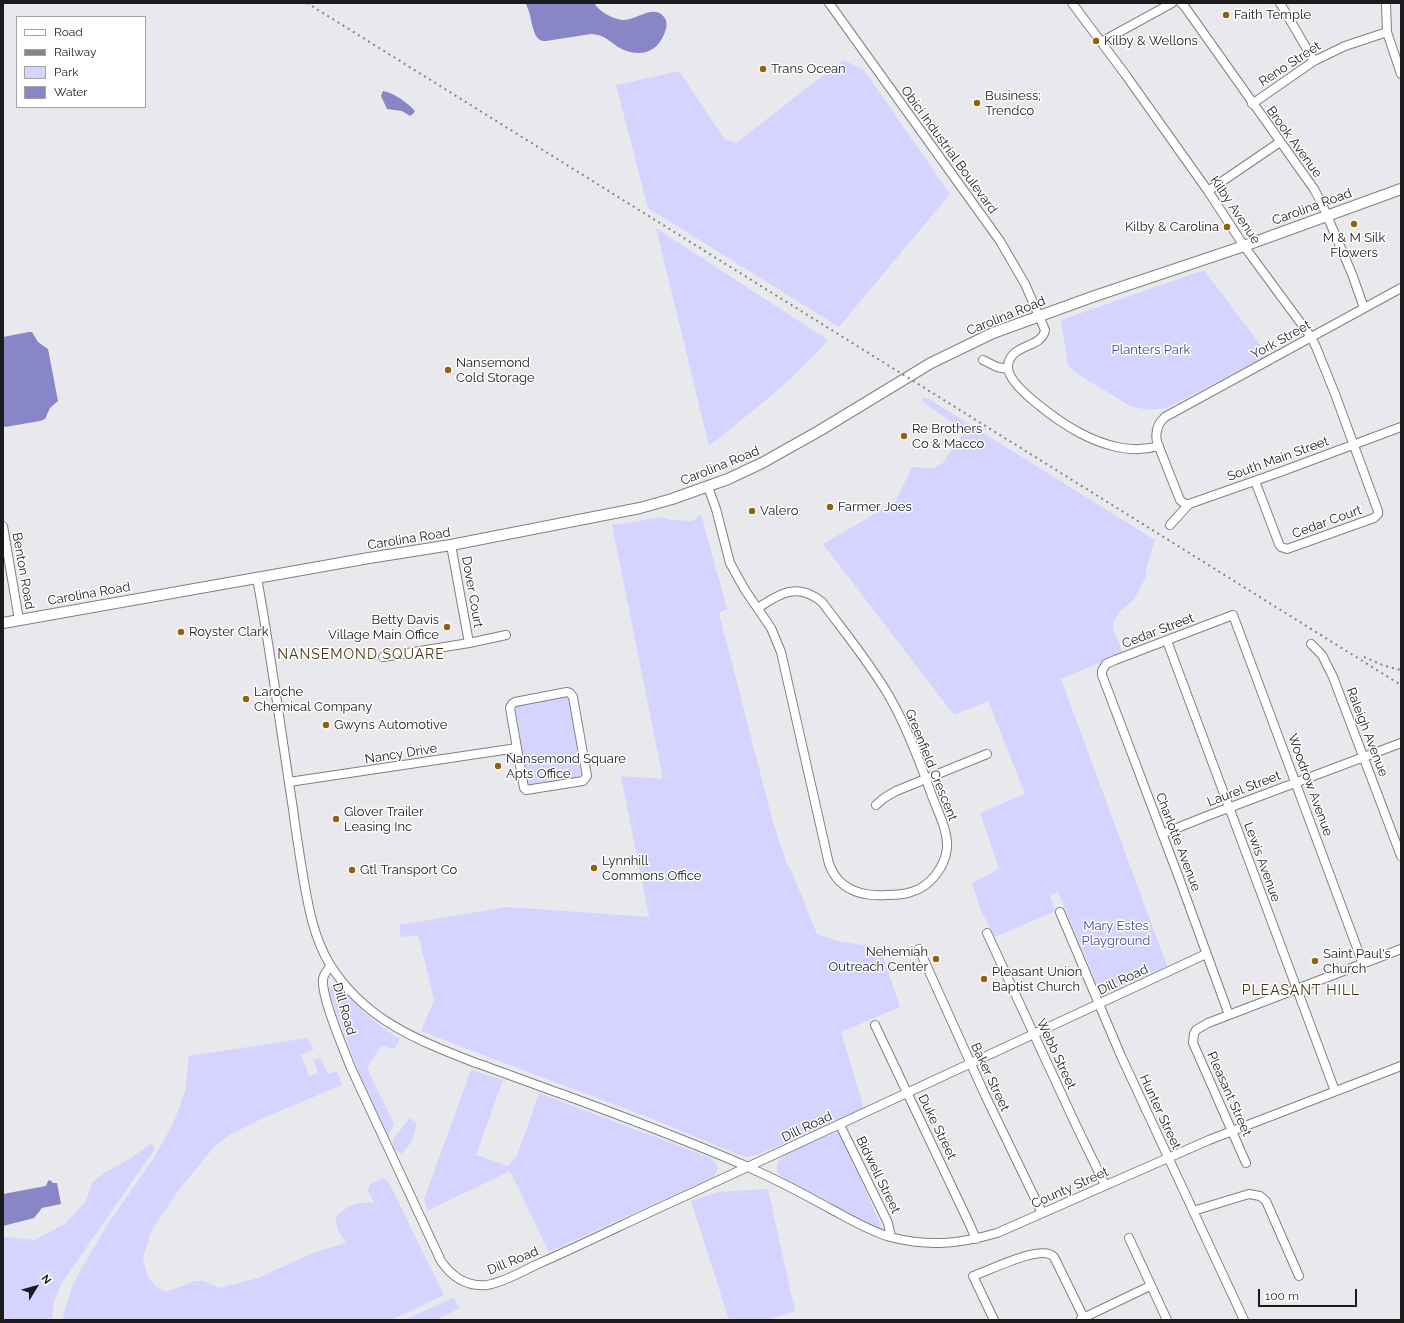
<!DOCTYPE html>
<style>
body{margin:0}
#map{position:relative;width:1404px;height:1323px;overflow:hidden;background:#e9e9ed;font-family:Raleway,sans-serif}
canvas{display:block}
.frame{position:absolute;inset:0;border:4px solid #1b1b1d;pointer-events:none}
.legend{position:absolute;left:16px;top:16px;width:130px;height:92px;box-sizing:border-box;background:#fff;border:1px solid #a4a4a5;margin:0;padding:5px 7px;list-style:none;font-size:12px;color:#1b1b1d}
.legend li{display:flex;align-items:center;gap:8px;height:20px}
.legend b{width:20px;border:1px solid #a4a4a5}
.north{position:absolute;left:16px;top:1267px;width:40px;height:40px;-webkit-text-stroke:3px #fff;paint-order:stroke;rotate:53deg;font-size:11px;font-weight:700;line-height:16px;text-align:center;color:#1b1b1d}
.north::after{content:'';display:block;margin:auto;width:14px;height:18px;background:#1b1b1d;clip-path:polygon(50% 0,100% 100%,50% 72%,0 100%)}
.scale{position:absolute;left:1258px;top:1289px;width:99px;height:18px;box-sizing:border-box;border:2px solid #1b1b1d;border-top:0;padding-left:5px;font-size:12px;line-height:14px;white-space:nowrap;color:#1b1b1d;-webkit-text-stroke:3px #fff;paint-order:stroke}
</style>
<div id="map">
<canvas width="1404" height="1323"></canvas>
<div class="frame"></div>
<ul class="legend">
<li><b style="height:5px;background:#fff"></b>Road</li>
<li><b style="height:5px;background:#858588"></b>Railway</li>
<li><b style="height:11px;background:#d4d4fe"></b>Park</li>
<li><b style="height:11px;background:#8886c7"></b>Water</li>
</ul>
<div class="north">N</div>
<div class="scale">100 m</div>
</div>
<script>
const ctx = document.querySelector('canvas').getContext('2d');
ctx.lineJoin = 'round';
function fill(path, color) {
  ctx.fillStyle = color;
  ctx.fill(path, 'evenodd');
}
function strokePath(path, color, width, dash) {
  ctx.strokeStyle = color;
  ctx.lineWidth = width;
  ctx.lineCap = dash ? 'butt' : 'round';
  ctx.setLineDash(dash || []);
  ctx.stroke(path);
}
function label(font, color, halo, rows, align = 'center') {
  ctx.font = font + ' Raleway,sans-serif';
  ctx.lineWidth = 3;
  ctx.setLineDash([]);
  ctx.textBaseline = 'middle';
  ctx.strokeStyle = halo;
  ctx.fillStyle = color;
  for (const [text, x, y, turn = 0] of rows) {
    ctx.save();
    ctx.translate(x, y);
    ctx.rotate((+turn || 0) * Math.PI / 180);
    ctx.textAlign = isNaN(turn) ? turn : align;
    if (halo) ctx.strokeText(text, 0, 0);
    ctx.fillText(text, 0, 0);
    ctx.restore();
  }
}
fill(new Path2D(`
 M 843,60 L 864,70 L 950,194 L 839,327 L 648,208 L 616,85 L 679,71 L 725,140 L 736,143 Z
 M 656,228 L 828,340 C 793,381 750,413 709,446 Z
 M 1204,270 L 1268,355 L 1167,408 L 1148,410 L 1130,406 L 1076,373 L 1068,365 L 1061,320 Z
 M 922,398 L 929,399 L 1155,540 L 1147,565 L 1145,579 L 1134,599 L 1120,612 L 1113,622 L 1114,632 L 1123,653 L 1061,679 L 1167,966 L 1102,996 L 1058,892 L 1050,896 L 1056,911 L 995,937 L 981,911 L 972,883 L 999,869 L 980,813 L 1025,794 L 988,701 L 954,715 L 823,544 L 895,502 L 912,467 L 933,468 L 942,464 L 965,431 L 923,402 Z
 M 701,514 L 727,609 L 719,613 L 772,819 L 787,864 L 792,872 L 817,934 L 837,941 L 880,948 L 900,1007 L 841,1032 L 864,1109 L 757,1155 L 747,1157 L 739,1155 L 645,1116 L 467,1049 L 421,1031 L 434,1000 L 418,935 L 401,937 L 399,925 L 508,907 L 649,917 L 621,776 L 663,779 L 612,525 L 661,517 L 670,520 L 690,521 L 694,520 Z
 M 570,696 L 583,778 L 528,786 L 515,705 Z
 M 337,983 C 345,989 351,999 358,1006 C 371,1019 384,1029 400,1039 L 394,1049 L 381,1046 L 367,1068 L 394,1124 L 388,1136 L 361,1078 L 331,997 L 329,989 L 332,984 Z
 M 307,1038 L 314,1049 L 301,1055 L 309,1076 L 318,1073 L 314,1060 L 321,1058 L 328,1074 L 337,1071 L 342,1085 L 261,1119 L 231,1134 L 214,1147 L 178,1191 L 151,1231 L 143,1259 L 147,1275 L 155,1286 L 164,1291 L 172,1290 L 194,1281 L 203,1281 L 220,1288 L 258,1278 L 315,1252 L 346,1243 L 337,1229 L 336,1216 C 352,1203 354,1202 374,1203 L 368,1191 L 370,1184 L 383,1178 L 389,1183 L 444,1295 L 391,1320 L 62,1320 L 71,1290 L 80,1271 L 105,1228 L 153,1159 L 173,1124 L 185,1092 L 189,1056 Z
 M 471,1070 L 503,1080 L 476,1155 L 508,1166 L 517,1156 L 539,1093 L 708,1157 C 718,1163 721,1167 713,1177 L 549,1252 L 510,1171 L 427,1211 L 424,1199 Z
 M 410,1118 L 416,1122 C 417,1133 410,1147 401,1154 L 393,1148 L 393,1139 Z
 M 839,1131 L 883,1230 L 781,1177 C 777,1172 775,1166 779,1160 C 787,1150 826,1137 839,1131 Z
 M 151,1143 L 155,1149 L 61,1284 L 54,1302 L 52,1320 L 3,1320 L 3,1239 L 6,1237 L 35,1240 L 66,1223 L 86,1201 L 92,1183 L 103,1174 L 131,1158 Z
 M 768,1189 L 795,1311 L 768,1320 L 729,1320 L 691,1201 L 718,1192 Z
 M 453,1298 L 460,1308 L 440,1318 L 440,1320 L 404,1320 Z`), '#d4d4fe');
fill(new Path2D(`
 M 525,3 L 594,3 C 599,11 612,19 622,20 C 635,21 654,3 664,17 C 667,21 667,24 666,29 C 660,50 644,58 624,50 C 610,44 608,35 591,34 L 546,41 C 544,41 542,41 540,40 C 531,35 532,12 525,3 Z
 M 383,91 C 394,93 408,103 415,111 L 414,113 L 410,116 L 402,111 L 387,109 L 381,96 Z
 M 29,332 L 32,332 L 38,342 L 48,349 L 58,401 L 50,408 L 45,419 L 40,421 L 5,427 L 3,426 L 3,337 Z
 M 50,1180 L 53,1183 L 57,1183 L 61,1204 L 42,1208 L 34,1218 L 3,1226 L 3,1194 L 46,1186 L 48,1181 Z`), '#8886c7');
const minor = new Path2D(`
 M 829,3 L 1000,241 L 1025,284 L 1045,330 C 1042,349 1010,343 1008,366 C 1006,386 1063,424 1080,433 C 1091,439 1104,444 1117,447 C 1131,450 1145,450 1159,446
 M 1072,3 L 1125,74 L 1208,191 L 1244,246 L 1311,337 L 1316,347 L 1335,394 L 1378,511 L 1378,514 L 1374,518 L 1287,549 L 1281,547 L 1279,544 L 1255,481
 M 1181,3 L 1185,7 L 1314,189 L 1322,204 L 1352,274 L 1364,308
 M 1280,3 L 1314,61
 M 1386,3 L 1387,32 L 1401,74
 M 1101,42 L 1172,3
 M 1252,104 L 1314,61 L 1345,46 L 1387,32
 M 1208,191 L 1280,142
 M 983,360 L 997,367 L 1008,369
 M 708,487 L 716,509 L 730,563 L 745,590 L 771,628 L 781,652 L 829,864 C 832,872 837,880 844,885 C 857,895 872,896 887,895 C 895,895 903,895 911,892 C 930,887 945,867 947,848 C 948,830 938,812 932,796 C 920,762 907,727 889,696 C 870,663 845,633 822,602 C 798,582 780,593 758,608
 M 1189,504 L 1185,504 L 1180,500 L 1157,442 C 1155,432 1157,424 1165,417 L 1401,288
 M 1170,525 L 1189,504 L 1280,472 L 1401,427
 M 3,526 L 19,620
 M 451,545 L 469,643
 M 257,578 C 271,654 281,732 293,809 C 296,833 300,857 304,882 C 309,910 314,937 329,963 C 364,1020 417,1040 476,1063 C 505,1073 533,1084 562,1094 C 624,1117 687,1140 748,1167 C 775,1179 802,1193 829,1208 C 848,1218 869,1231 890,1237 C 929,1247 959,1244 997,1233 L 1209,1140 L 1401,1066
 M 1167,641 L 1335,1091
 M 1311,644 L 1322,655 L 1333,677 L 1401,856
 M 383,657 L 469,643 L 506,635
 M 567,692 L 570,693 L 573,697 L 587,776 L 583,781 L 526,790 L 524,788 L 510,708 L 512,704 L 515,702 Z
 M 289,782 L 517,748
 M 876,805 L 884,798 L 896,791 L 987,754
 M 1162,834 L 1207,816 L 1401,743
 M 1060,912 L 1121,1056 L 1244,1320
 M 987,933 L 1074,1121 L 1105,1185
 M 919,949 L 985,1095 L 1042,1213
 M 331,966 C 327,970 324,974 323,979 C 321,997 344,1050 351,1068 L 441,1261 C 452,1277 466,1287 487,1285 C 505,1282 522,1271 538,1264 C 588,1242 636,1218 685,1196 C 859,1116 1033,1036 1206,954
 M 1229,1015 L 1179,878 L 1102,675 L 1102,671 L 1106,664 L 1115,660 L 1233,615 L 1363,964
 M 875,1025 L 969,1223 L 976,1239
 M 840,1125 L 888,1223 L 891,1237
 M 1246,1163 L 1193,1043 L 1194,1034 L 1196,1030 L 1208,1023 L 1401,949
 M 1193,1211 L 1249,1194 L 1260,1196 L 1266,1201 L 1299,1276
 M 1129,1238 L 1167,1320
 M 1081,1319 L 1150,1286
 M 994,1320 L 973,1276 C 989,1271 1042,1243 1054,1257 L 1084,1318`);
const major = new Path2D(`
 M 3,623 L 369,558 L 451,545 L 640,508 L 672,499 L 728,479 L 762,463 L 819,431 L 931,363 L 993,333 L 1092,297 L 1244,246 L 1401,189`);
strokePath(minor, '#7f8083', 10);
strokePath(major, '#7f8083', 12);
strokePath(minor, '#fff', 8);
strokePath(major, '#fff', 10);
strokePath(new Path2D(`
 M 307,3 L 1401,685
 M 1364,657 L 1385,666 L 1401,670`), '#858588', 2, [2, 4]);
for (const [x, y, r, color] of [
 [1226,15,4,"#90620d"],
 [1096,41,4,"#90620d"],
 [763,69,4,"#90620d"],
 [977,103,4,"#90620d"],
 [1354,224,4,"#90620d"],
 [1227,227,4,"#90620d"],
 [448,370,4,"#90620d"],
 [904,436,4,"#90620d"],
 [830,507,4,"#90620d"],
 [752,511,4,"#90620d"],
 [447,627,4,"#90620d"],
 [181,632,4,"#90620d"],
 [246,699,4,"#90620d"],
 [326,725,4,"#90620d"],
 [498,766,4,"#90620d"],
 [336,819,4,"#90620d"],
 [594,868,4,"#90620d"],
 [352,870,4,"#90620d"],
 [936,959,4,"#90620d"],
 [1315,961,4,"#90620d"],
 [984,979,4,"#90620d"]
]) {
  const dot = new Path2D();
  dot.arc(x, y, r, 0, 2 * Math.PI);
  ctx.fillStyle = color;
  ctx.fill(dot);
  strokePath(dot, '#fff', 1.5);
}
label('13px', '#1b1b1d', '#fff', [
 ["Faith Temple",1234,15],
 ["Kilby & Wellons",1104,41],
 ["Trans Ocean",771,69],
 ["Business;",985,96],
 ["Trendco",985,111],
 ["Kilby & Carolina",1219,227,"right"],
 ["M & M Silk",1354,238,"center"],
 ["Flowers",1354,253,"center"],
 ["Nansemond",456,363],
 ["Cold Storage",456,378],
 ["Re Brothers",912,429],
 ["Co & Macco",912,444],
 ["Farmer Joes",838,507],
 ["Valero",760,511],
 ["Betty Davis",439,620,"right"],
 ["Village Main Office",439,635,"right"],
 ["Royster Clark",189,632],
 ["Laroche",254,692],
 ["Chemical Company",254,707],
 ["Gwyns Automotive",334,725],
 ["Nansemond Square",506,759],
 ["Apts Office",506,774],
 ["Glover Trailer",344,812],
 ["Leasing Inc",344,827],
 ["Lynnhill",602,861],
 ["Commons Office",602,876],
 ["Gtl Transport Co",360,870],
 ["Nehemiah",928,952,"right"],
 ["Outreach Center",928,967,"right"],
 ["Saint Paul's",1323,954],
 ["Church",1323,969],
 ["Pleasant Union",992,972],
 ["Baptist Church",992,987]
], 'left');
label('13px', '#1b1b1d', '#fff', [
 ["Reno Street",1290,64,-33],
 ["Brook Avenue",1294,142,54],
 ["Obici Industrial Boulevard",949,150,54],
 ["Carolina Road",1312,207,-20],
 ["Kilby Avenue",1235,210,56],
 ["Carolina Road",1006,316,-22],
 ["York Street",1281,340,-29],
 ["South Main Street",1278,459,-20],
 ["Carolina Road",720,466,-22],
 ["Cedar Court",1327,522,-20],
 ["Carolina Road",409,539,-9],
 ["Benton Road",23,571,80],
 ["Dover Court",472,592,80],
 ["Carolina Road",89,594,-10],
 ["Cedar Street",1158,631,-21],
 ["Raleigh Avenue",1367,732,69],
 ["Nancy Drive",401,754,-9],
 ["Greenfield Crescent",931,765,68],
 ["Woodrow Avenue",1310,785,70],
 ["Laurel Street",1244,789,-21],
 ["Charlotte Avenue",1178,842,69],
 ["Lewis Avenue",1262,862,70],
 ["Dill Road",1123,980,-25],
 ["Dill Road",344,1009,74],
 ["Webb Street",1056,1054,65],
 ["Baker Street",990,1077,65],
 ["Pleasant Street",1229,1094,66],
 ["Hunter Street",1160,1112,65],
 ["Dill Road",807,1127,-25],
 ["Duke Street",937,1127,64],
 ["Bidwell Street",878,1175,64],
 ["County Street",1070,1188,-24],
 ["Dill Road",513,1261,-22]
]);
label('13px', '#4e4595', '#fff', [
 ["Planters Park",1151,350],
 ["Mary Estes",1116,926],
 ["Playground",1116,941]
]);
ctx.letterSpacing = '1px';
label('14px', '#48310d', '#fff', [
 ["NANSEMOND SQUARE",361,655],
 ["PLEASANT HILL",1301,991]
]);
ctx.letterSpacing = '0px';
</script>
